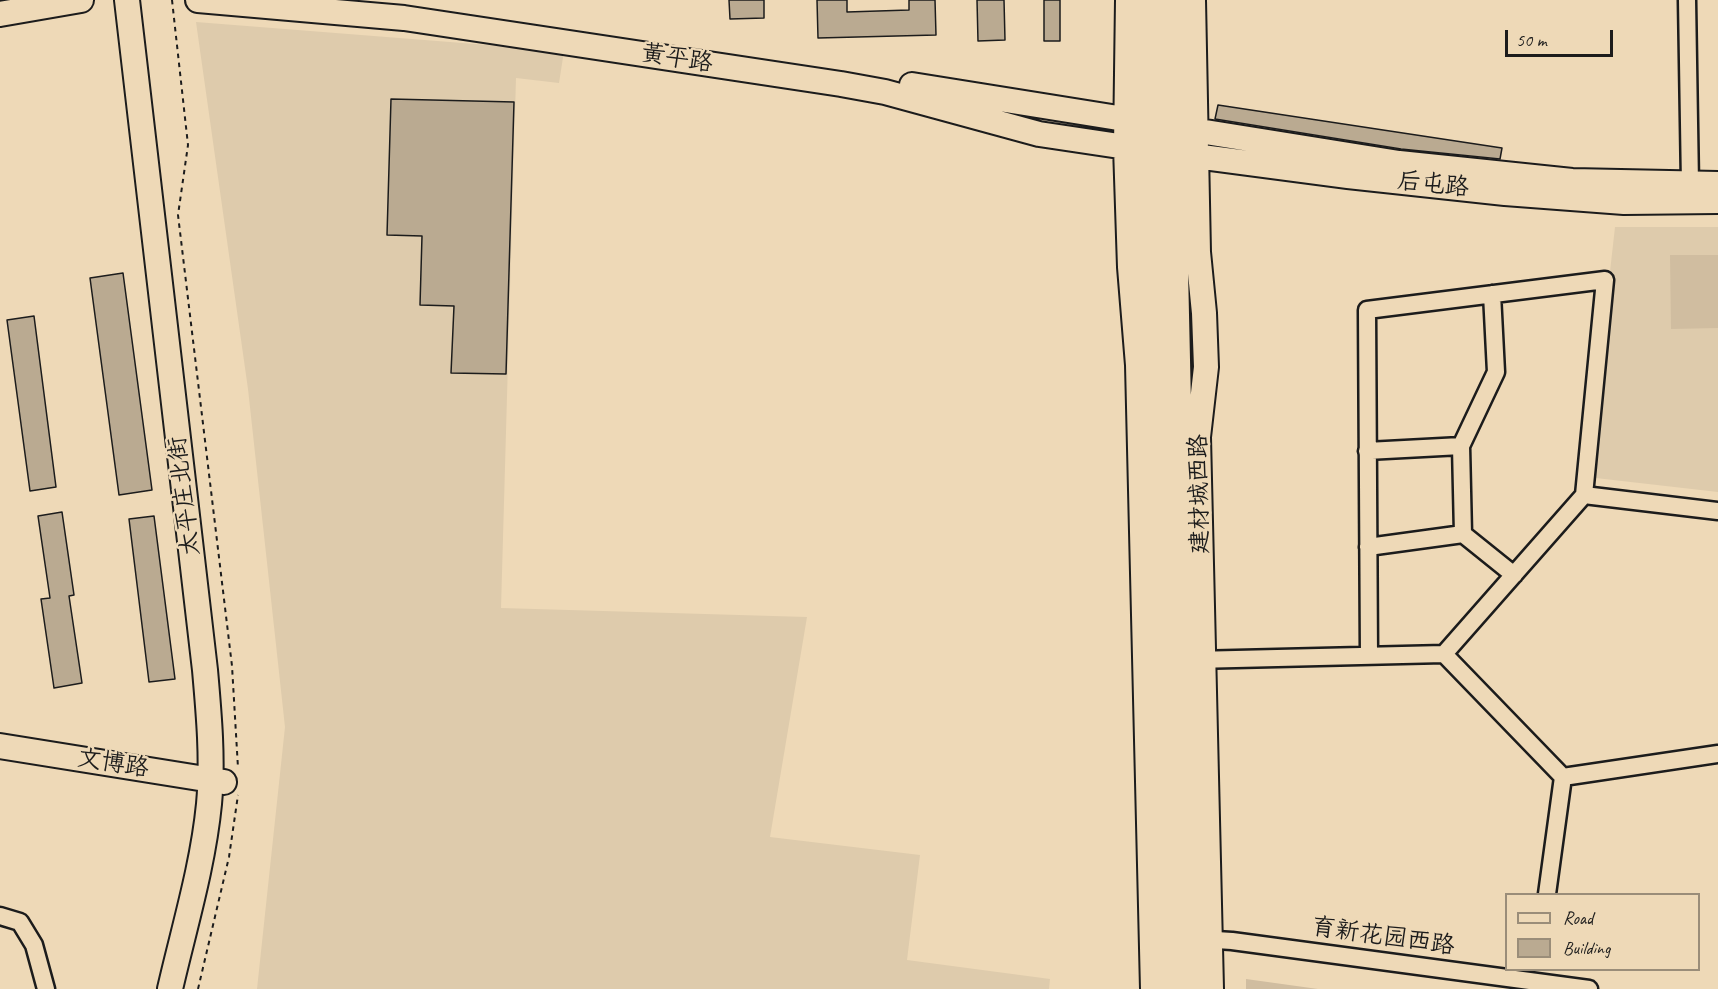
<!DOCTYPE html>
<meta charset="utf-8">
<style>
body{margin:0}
#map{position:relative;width:1718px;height:989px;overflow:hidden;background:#eed9b7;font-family:Caveat,sans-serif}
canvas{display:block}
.legend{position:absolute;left:1505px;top:893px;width:195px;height:78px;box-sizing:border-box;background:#eed9b7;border:2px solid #9a8d79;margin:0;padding:8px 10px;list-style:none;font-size:18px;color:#1c1c1c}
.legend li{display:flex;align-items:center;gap:12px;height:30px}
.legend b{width:30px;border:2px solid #9a8d79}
.scale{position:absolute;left:1505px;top:30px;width:108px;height:27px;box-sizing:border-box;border:3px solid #1c1c1c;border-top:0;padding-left:8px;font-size:18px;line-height:21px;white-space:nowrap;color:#1c1c1c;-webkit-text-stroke:4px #eed9b7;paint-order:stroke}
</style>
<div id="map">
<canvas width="1718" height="989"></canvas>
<ul class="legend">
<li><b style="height:8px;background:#eed9b7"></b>Road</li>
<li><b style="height:16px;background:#baaa91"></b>Building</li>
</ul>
<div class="scale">50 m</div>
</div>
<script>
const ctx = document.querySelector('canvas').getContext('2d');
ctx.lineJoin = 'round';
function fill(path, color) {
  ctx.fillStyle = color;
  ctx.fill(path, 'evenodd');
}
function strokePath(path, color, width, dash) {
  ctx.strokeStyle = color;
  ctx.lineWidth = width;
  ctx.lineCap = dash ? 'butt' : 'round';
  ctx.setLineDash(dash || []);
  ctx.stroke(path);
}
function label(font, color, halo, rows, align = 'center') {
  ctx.font = font + ' Caveat,"LXGW WenKai TC",sans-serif';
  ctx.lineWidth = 5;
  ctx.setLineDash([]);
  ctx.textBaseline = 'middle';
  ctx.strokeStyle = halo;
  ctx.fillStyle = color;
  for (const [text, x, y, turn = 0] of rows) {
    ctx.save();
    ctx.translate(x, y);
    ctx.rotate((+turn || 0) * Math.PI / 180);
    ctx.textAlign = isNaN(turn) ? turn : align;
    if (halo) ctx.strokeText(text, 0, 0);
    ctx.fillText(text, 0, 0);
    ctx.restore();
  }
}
fill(new Path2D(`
 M 196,22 L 564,51 L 559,83 L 516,78 L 501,608 L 807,617 L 770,837 L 920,855 L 907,960 L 1050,979 L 1049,989 L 257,989 L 285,727 L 248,389 Z
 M 1615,227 L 1718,227 L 1718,492 L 1587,477 Z`), '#decbac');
fill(new Path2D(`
 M 1670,255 L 1718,255 L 1718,328 L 1671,329 Z
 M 1246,979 L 1318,989 L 1246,989 Z`), '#d0bda0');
const building = new Path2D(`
 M 729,0 L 764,0 L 764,18 L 730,19 Z
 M 817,0 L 847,0 L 847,12 L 909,10 L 909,0 L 935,0 L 936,35 L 818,38 Z
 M 977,0 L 1004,0 L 1005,40 L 978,41 Z
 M 1044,0 L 1060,0 L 1060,41 L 1044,41 Z
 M 391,99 L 514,102 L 506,374 L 451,373 L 454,306 L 420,305 L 422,236 L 387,235 Z
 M 1218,105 L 1502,148 L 1500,159 L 1401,149 L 1215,119 Z
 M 123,273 L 152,490 L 119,495 L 90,278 Z
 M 34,316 L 56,487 L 30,491 L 7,320 Z
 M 62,512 L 74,595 L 69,596 L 82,683 L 54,688 L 41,599 L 50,598 L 38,516 Z
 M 154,516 L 175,679 L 149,682 L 129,519 Z`);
fill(building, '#baaa91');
strokePath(building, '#1c1c1c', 1.5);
const street = new Path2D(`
 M 1687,0 L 1690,184
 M 1461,446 L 1496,372 L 1492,294
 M 1367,451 L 1461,446 L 1463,534 L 1368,547
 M 1463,534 L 1514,575
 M 1444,654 L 1584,495 L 1718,511
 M 1369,656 L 1367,310 L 1605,280 L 1584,495
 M 1194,660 L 1444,654 L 1563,777 L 1718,754
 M 1547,894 L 1563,777
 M 0,916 L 20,922 L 34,945 L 46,989
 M 1200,939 L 1232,941 L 1589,989`);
const secondary = new Path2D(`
 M 127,0 L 205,670 C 209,715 213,760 209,804 C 203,866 184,928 170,989
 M 198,0 L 404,18 L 841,84 L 885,92 L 1039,134 L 1126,147 L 1348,176 L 1505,193 L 1624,202 L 1718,201
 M 1128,0 L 1126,147 L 1130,267 L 1138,365 L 1153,989
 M 1149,0 L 1150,150 L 1171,989
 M 1170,0 L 1192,989
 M 1193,0 L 1198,252 L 1204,313 L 1206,367 L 1198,437 L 1211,989
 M 0,14 L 81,0
 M 912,85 L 1399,163 L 1572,181 L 1718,184
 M 0,746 L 224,782`);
strokePath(street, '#1c1c1c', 21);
strokePath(secondary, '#1c1c1c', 28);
strokePath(new Path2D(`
 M 172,0 L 188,145 L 178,215 L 232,666 L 238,768
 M 198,989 L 229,857 L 238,795`), '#1c1c1c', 2, [4.5, 4.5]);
strokePath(street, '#eed9b7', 16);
strokePath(secondary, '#eed9b7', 24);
label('24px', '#1c1c1c', '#eed9b7', [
 ["黄平路",677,59,9],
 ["后屯路",1433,185,6],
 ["建材城西路",1200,494,-91],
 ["太平庄北街",185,496,-97],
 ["文博路",113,764,9],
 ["育新花园西路",1383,937,8]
]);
</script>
